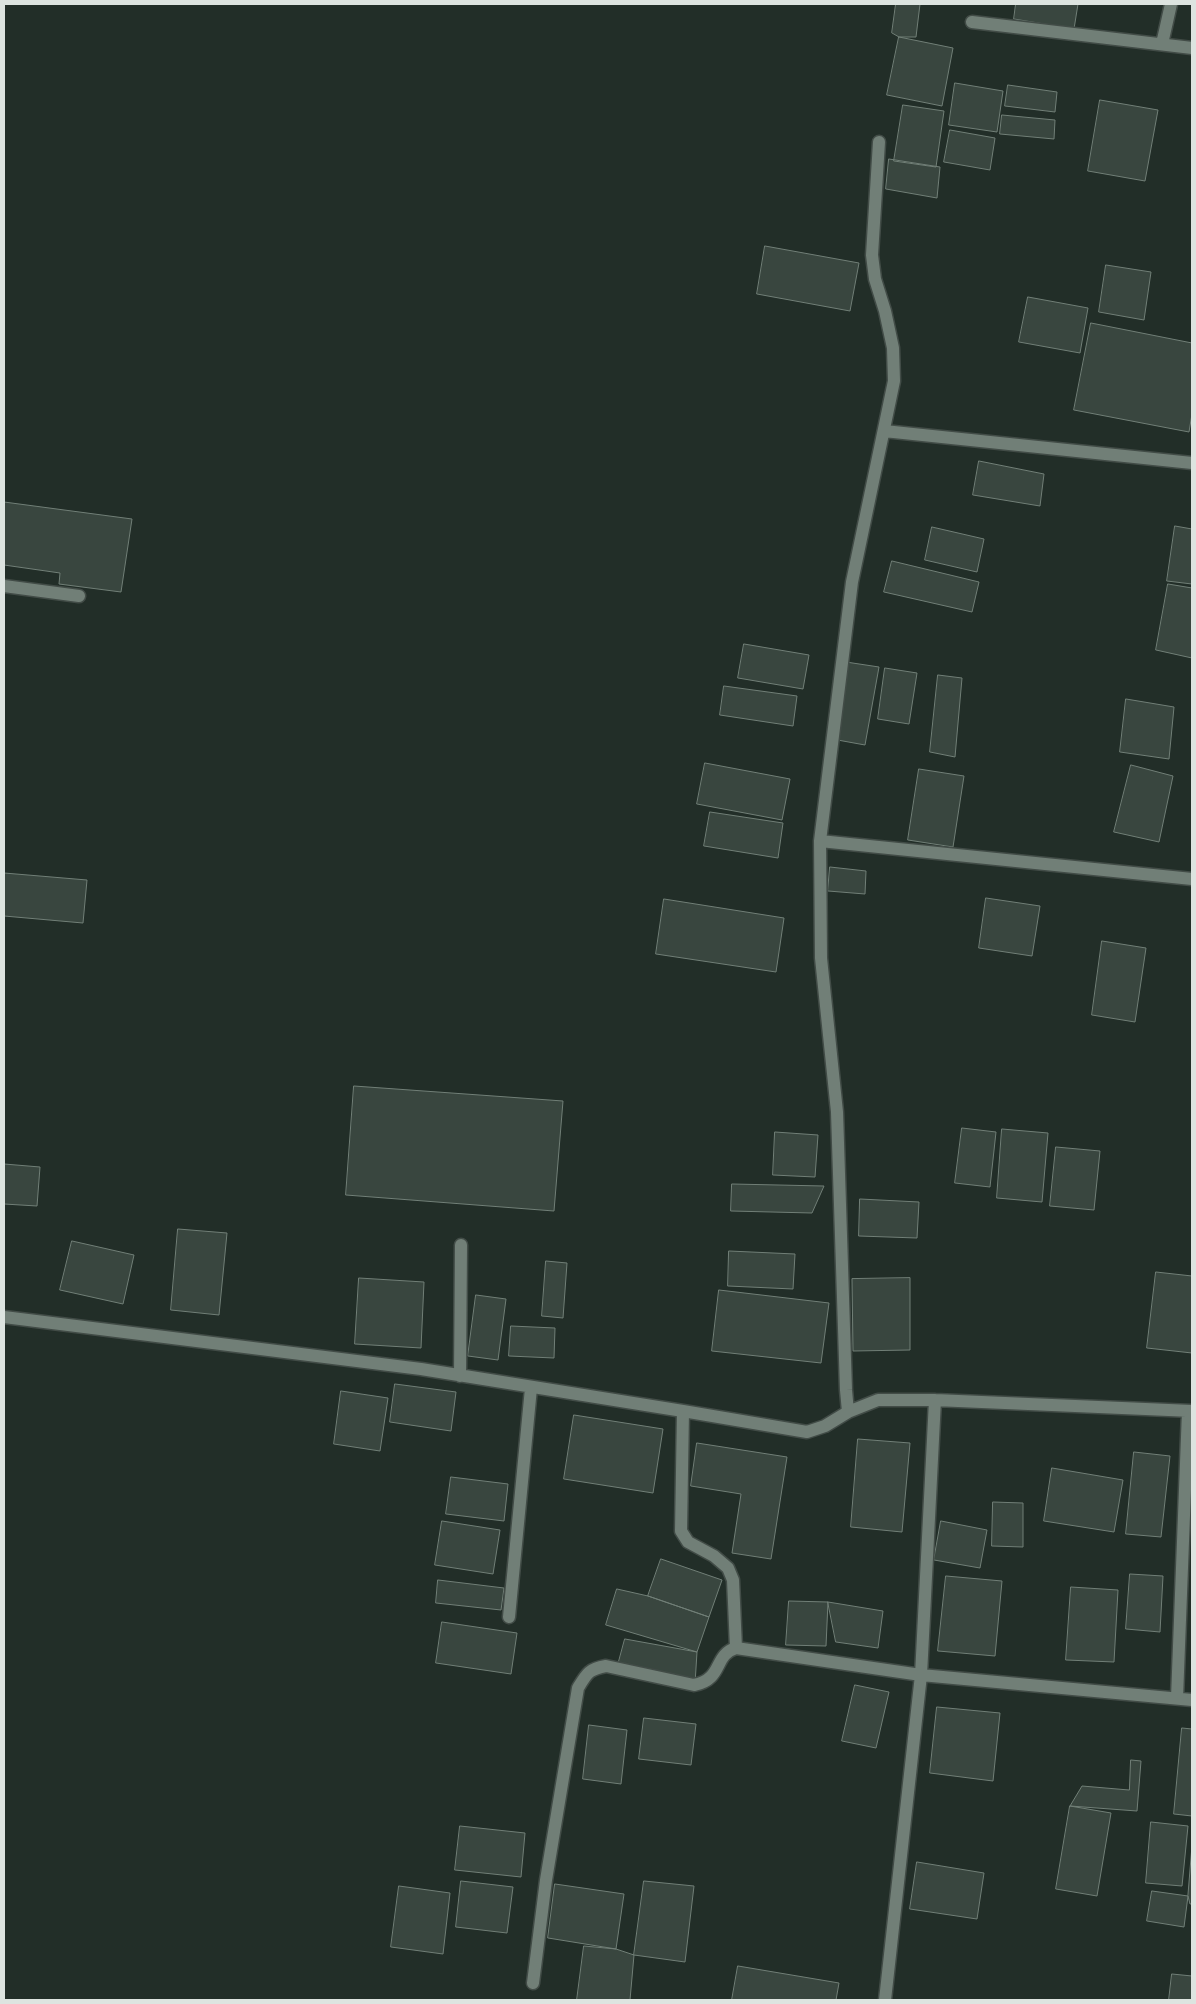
<!DOCTYPE html>
<style>
body{margin:0}
#map{position:relative;width:1196px;height:2004px;overflow:hidden;background:#222e28;font-family:"Nunito Sans",sans-serif}
canvas{display:block}
.frame{position:absolute;inset:0;border:5px solid #dde4e0;pointer-events:none}
</style>
<div id="map">
<canvas width="1196" height="2004"></canvas>
<div class="frame"></div>
</div>
<script>
const ctx = document.querySelector('canvas').getContext('2d');
ctx.lineJoin = 'round';
function fill(path, color) {
  ctx.fillStyle = color;
  ctx.fill(path, 'evenodd');
}
function strokePath(path, color, width, dash) {
  ctx.strokeStyle = color;
  ctx.lineWidth = width;
  ctx.lineCap = dash ? 'butt' : 'round';
  ctx.setLineDash(dash || []);
  ctx.stroke(path);
}
const building = new Path2D(`
 M 896,4 L 920,4 L 916,37 L 899,37 L 892,33 Z
 M 1016,4 L 1078,4 L 1074,29 L 1014,19 Z
 M 899,37 L 953,48 L 942,106 L 887,95 Z
 M 955,83 L 1003,91 L 997,132 L 949,125 Z
 M 1008,85 L 1057,92 L 1055,112 L 1005,106 Z
 M 1100,100 L 1158,110 L 1145,181 L 1088,171 Z
 M 903,105 L 944,111 L 936,167 L 894,161 Z
 M 1002,115 L 1055,120 L 1054,139 L 1000,134 Z
 M 950,130 L 995,138 L 990,170 L 944,162 Z
 M 889,159 L 940,167 L 937,198 L 886,189 Z
 M 765,246 L 859,263 L 850,311 L 757,294 Z
 M 1106,265 L 1151,272 L 1144,320 L 1099,312 Z
 M 1028,297 L 1088,308 L 1080,353 L 1019,342 Z
 M 1091,323 L 1192,343 L 1192,414 L 1189,432 L 1074,410 Z
 M 979,461 L 1044,474 L 1040,506 L 973,495 Z
 M 4,502 L 132,519 L 121,592 L 59,584 L 60,573 L 4,565 Z
 M 1175,526 L 1192,529 L 1192,584 L 1167,581 Z
 M 932,527 L 984,539 L 977,572 L 925,560 Z
 M 892,561 L 979,582 L 972,612 L 884,592 Z
 M 1168,584 L 1192,588 L 1192,658 L 1156,650 Z
 M 744,644 L 809,655 L 803,689 L 738,678 Z
 M 846,662 L 879,667 L 865,745 L 832,739 Z
 M 885,668 L 917,673 L 909,724 L 878,719 Z
 M 938,675 L 962,678 L 955,757 L 930,752 Z
 M 724,686 L 797,696 L 793,726 L 720,715 Z
 M 1126,699 L 1174,707 L 1169,759 L 1120,752 Z
 M 705,763 L 790,779 L 782,820 L 697,804 Z
 M 1131,765 L 1173,776 L 1159,842 L 1114,832 Z
 M 919,769 L 964,776 L 953,847 L 908,840 Z
 M 710,812 L 783,823 L 778,858 L 704,846 Z
 M 830,867 L 866,871 L 865,894 L 828,891 Z
 M 4,873 L 87,880 L 83,923 L 4,916 Z
 M 986,898 L 1040,906 L 1032,956 L 979,948 Z
 M 664,899 L 784,918 L 776,972 L 656,954 Z
 M 1102,941 L 1146,948 L 1135,1022 L 1092,1015 Z
 M 354,1086 L 563,1101 L 554,1211 L 346,1195 Z
 M 962,1128 L 996,1132 L 990,1187 L 955,1183 Z
 M 1002,1129 L 1048,1133 L 1042,1202 L 997,1198 Z
 M 775,1132 L 818,1135 L 815,1177 L 773,1175 Z
 M 1056,1147 L 1100,1151 L 1094,1210 L 1050,1206 Z
 M 4,1164 L 40,1167 L 37,1206 L 4,1204 Z
 M 732,1184 L 824,1186 L 812,1213 L 731,1211 Z
 M 860,1199 L 919,1202 L 917,1238 L 859,1236 Z
 M 178,1229 L 227,1233 L 219,1315 L 171,1310 Z
 M 72,1241 L 134,1255 L 123,1304 L 60,1290 Z
 M 729,1251 L 795,1254 L 793,1289 L 728,1286 Z
 M 546,1261 L 567,1263 L 563,1318 L 542,1316 Z
 M 1156,1272 L 1192,1276 L 1192,1353 L 1147,1348 Z
 M 359,1278 L 424,1282 L 421,1348 L 355,1344 Z
 M 910,1278 L 910,1350 L 853,1351 L 852,1279 Z
 M 719,1290 L 829,1303 L 821,1363 L 712,1351 Z
 M 476,1295 L 506,1299 L 498,1360 L 468,1356 Z
 M 511,1326 L 555,1328 L 554,1358 L 509,1356 Z
 M 395,1384 L 456,1392 L 451,1431 L 390,1422 Z
 M 341,1391 L 388,1398 L 380,1451 L 334,1444 Z
 M 574,1415 L 663,1429 L 653,1493 L 564,1479 Z
 M 858,1439 L 910,1443 L 902,1532 L 851,1527 Z
 M 697,1443 L 787,1457 L 771,1559 L 732,1553 L 741,1494 L 691,1486 Z
 M 1134,1452 L 1170,1456 L 1161,1537 L 1126,1534 Z
 M 1052,1468 L 1123,1480 L 1114,1532 L 1044,1521 Z
 M 451,1477 L 508,1484 L 504,1521 L 446,1514 Z
 M 993,1502 L 1023,1503 L 1023,1547 L 992,1546 Z
 M 442,1521 L 500,1530 L 493,1574 L 435,1565 Z
 M 941,1521 L 987,1530 L 980,1568 L 934,1560 Z
 M 661,1559 L 722,1580 L 709,1617 L 648,1596 Z
 M 1130,1574 L 1163,1576 L 1160,1632 L 1126,1629 Z
 M 946,1576 L 1002,1581 L 995,1656 L 938,1651 Z
 M 438,1580 L 504,1588 L 501,1610 L 436,1603 Z
 M 1071,1587 L 1118,1590 L 1114,1662 L 1066,1660 Z
 M 617,1589 L 648,1596 L 709,1617 L 697,1652 L 606,1625 Z
 M 789,1601 L 828,1602 L 826,1646 L 786,1645 Z
 M 828,1602 L 883,1611 L 878,1648 L 836,1642 Z
 M 442,1622 L 517,1633 L 511,1674 L 436,1663 Z
 M 625,1639 L 697,1652 L 695,1684 L 618,1665 Z
 M 855,1685 L 889,1692 L 876,1748 L 842,1741 Z
 M 937,1707 L 1000,1713 L 993,1781 L 930,1773 Z
 M 644,1718 L 696,1724 L 691,1765 L 639,1759 Z
 M 589,1725 L 627,1730 L 621,1784 L 583,1779 Z
 M 1182,1728 L 1192,1729 L 1192,1816 L 1174,1814 Z
 M 1131,1760 L 1141,1761 L 1137,1811 L 1070,1806 L 1082,1786 L 1129,1790 Z
 M 1070,1806 L 1111,1813 L 1097,1896 L 1056,1889 Z
 M 1151,1822 L 1188,1826 L 1182,1886 L 1146,1883 Z
 M 460,1826 L 525,1833 L 521,1877 L 455,1870 Z
 M 1192,1846 L 1192,1904 L 1190,1904 L 1188,1896 Z
 M 917,1862 L 984,1873 L 977,1919 L 910,1909 Z
 M 461,1881 L 513,1887 L 507,1933 L 456,1927 Z
 M 644,1881 L 694,1886 L 685,1962 L 634,1955 Z
 M 555,1884 L 624,1894 L 616,1949 L 548,1938 Z
 M 399,1886 L 450,1893 L 443,1954 L 391,1947 Z
 M 1152,1891 L 1188,1896 L 1184,1927 L 1147,1921 Z
 M 584,1946 L 616,1949 L 634,1955 L 630,2000 L 577,2000 Z
 M 738,1966 L 839,1983 L 836,2000 L 732,2000 Z
 M 1172,1974 L 1192,1976 L 1192,2000 L 1169,2000 Z`);
fill(building, '#39463f');
strokePath(building, '#717f77', 1);
const service = new Path2D(`
 M 4,586 L 79,596`);
const minor = new Path2D(`
 M 972,22 L 1192,48
 M 1162,44 L 1171,4
 M 879,142 L 872,255 L 875,279 L 885,311 L 893,348 L 894,381 L 852,582 L 820,841 L 821,958 L 837,1112 L 846,1390 L 848,1412 L 878,1400 L 935,1400 L 1192,1411
 M 884,431 L 1192,463
 M 820,841 L 1192,879
 M 4,1317 L 421,1369 L 683,1411
 M 460,1376 L 461,1245
 M 509,1617 L 531,1388
 M 736,1648 L 733,1580 L 728,1568 L 714,1556 L 688,1542 L 681,1531 L 683,1411 L 807,1432 L 825,1426 L 848,1412
 M 1177,1698 L 1188,1411
 M 533,1983 L 546,1880 L 578,1688 C 587,1673 589,1669 606,1666 L 694,1685 C 724,1679 713,1655 736,1648 L 921,1675 L 1192,1700
 M 885,2000 L 921,1675 L 935,1400`);
strokePath(service, '#424c47', 15);
strokePath(minor, '#424c47', 15);
strokePath(service, '#717f77', 12);
strokePath(minor, '#717f77', 12);
</script>
